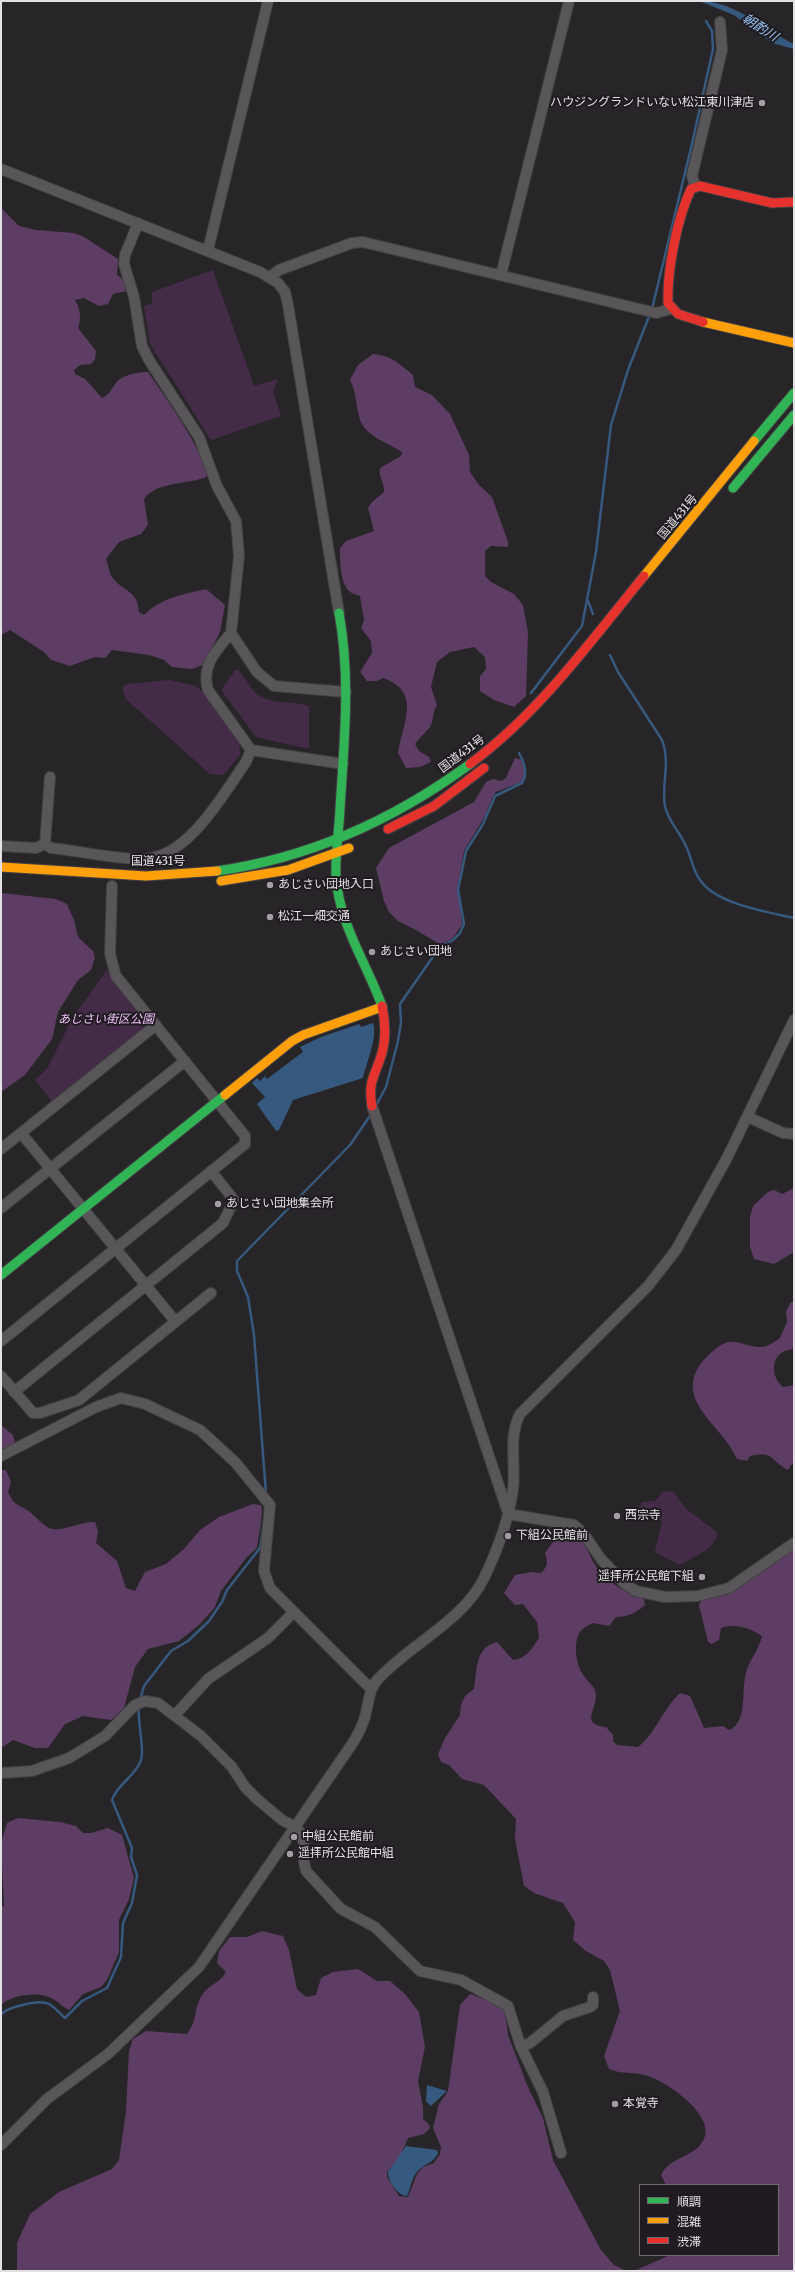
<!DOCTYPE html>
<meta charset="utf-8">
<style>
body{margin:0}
#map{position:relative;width:795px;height:2272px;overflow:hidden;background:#282528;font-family:Merriweather,"Noto Sans JP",serif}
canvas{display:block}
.frame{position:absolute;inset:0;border:2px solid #e4e1e4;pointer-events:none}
.legend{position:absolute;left:639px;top:2184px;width:140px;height:72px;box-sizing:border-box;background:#1f1b20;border:1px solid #6e6a6e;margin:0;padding:5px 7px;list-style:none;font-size:12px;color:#e4e1e4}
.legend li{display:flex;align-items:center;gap:8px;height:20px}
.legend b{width:20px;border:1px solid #6e6a6e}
</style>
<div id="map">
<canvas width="795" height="2272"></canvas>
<div class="frame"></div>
<ul class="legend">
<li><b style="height:5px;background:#30b455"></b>順調</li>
<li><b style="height:5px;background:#ff9f0a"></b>混雑</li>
<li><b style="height:5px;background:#e5322d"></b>渋滞</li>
</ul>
</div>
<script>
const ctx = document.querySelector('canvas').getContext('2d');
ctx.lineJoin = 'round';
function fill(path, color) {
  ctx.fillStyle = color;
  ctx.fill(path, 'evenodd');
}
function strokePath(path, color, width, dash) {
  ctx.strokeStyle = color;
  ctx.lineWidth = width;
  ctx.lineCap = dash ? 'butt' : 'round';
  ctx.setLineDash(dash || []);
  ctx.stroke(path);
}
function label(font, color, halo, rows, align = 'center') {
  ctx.font = font + ' Merriweather,"Noto Sans JP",serif';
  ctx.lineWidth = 4;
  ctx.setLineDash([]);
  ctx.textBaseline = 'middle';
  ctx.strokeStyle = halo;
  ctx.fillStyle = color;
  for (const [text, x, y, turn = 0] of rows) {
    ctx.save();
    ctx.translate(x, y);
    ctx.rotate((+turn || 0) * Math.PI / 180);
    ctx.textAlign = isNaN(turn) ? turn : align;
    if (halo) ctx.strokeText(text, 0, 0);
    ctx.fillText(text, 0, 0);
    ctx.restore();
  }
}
fill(new Path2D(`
 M 213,270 L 254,386 L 278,379 L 273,391 L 281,416 L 211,440 L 150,344 L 144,306 L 152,304 L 152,292 Z
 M 236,669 C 244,673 248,687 256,693 C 272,706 291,700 309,706 L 309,749 L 256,737 L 221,690 Z
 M 169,680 L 196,686 L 203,692 L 239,742 L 240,755 L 223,775 L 210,774 L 127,700 L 123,692 L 123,686 L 128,684 Z
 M 107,970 L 145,1023 L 143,1028 L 52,1101 L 35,1080 L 47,1069 L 73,1017 Z
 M 664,1491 L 674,1492 L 686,1509 L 717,1532 C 718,1549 691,1558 679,1565 L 655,1552 L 662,1521 C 656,1514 645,1519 638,1511 L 642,1502 L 655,1501 Z`), '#442b48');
fill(new Path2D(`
 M 1,208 L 19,226 L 36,230 L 74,233 L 84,237 L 118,259 L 117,275 L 125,281 L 127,291 L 113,294 L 108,304 L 99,306 L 84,298 L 75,300 C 80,308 82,319 78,328 L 96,351 L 95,359 L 91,364 L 80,365 L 74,370 L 75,374 L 85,379 L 102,398 C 109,395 111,390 115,384 C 121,375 138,372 148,372 C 170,404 193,436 208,472 L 206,477 C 187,485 157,481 144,499 L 148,525 L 141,534 L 119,542 L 106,559 C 108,564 109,572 112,577 C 123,592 138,590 139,612 L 144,615 C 160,598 185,594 206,589 L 225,605 L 220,632 L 203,665 L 192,669 L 172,667 L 164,660 L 149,655 L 112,650 L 105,658 L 95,657 L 70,666 L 51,660 L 44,652 L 10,630 L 1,635 Z
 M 373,354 C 392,356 398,363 413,375 L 415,387 L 432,395 L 450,414 L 469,455 L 470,472 L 479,485 L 492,497 L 508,542 L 508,547 L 491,546 L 485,551 L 485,576 L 491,582 L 514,594 L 523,605 L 528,632 L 526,696 L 514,707 L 494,700 L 480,691 L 480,676 L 486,669 L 485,657 L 474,647 L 450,652 L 437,662 L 431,687 L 437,705 C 432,712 434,720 430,727 C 426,732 419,738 415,744 L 419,751 L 429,757 L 431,762 L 420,767 L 406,768 L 398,753 C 403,722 422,692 383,678 L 377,681 L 367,681 L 360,672 L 372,653 L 371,641 L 361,628 L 364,620 L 360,596 C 356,595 351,593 349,591 C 340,582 340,560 340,548 L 346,541 L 374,531 L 368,508 L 372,502 L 384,492 C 385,483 378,477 380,468 L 401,456 L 402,452 C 387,442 363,436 359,416 C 355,401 357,394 350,380 L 358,365 Z
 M 515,758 L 522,760 C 525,767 526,776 522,782 L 496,792 L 493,796 L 485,816 L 464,851 L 457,890 L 460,903 L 462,925 L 452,939 L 441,945 L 416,930 L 398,921 L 389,912 L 384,901 L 376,868 L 389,848 L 474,802 L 486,782 L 493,779 L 501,781 L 506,778 Z
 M 1,893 L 56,899 L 67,904 L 74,920 L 78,937 L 93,951 L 95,958 L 91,970 L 78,980 L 58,1012 L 52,1039 L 25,1075 L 1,1092 Z
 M 794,1188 L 794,1252 L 774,1264 L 754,1259 L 750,1247 L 750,1217 L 753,1206 L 768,1192 L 774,1190 L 782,1194 Z
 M 791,1302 L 794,1302 L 794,1348 C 790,1350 782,1351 779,1355 C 770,1364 774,1380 783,1387 L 794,1385 L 794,1461 L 788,1470 C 769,1460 775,1451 750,1456 L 747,1461 L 737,1459 C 724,1426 672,1401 702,1362 C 709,1354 718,1345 728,1342 C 739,1340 751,1348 761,1347 C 768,1347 775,1341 780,1338 L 787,1322 L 786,1311 Z
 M 1,1425 L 13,1435 L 15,1444 L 1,1453 Z
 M 1,1470 L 6,1470 L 11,1482 L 8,1492 C 15,1507 17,1503 30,1512 C 36,1517 42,1524 49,1528 C 60,1533 81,1521 95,1522 L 98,1531 L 96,1543 L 117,1561 L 126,1588 L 135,1591 L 145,1572 L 166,1564 L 184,1549 L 200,1530 L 219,1517 L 253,1504 L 261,1505 C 264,1513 258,1537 257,1548 L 247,1557 L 221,1591 L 215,1607 L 199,1625 L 179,1641 L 148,1649 L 135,1667 L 124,1708 L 111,1720 L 83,1716 L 65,1724 L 48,1748 L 35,1748 L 13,1740 L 1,1748 Z
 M 567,1529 C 586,1536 587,1555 598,1569 C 609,1584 628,1593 644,1599 L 645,1605 C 636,1613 628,1617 616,1617 L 609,1626 L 593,1623 C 589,1625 583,1628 580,1632 C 573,1642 576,1663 582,1673 C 585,1679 593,1685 595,1690 C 601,1706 577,1724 606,1727 L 613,1735 L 613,1741 L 617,1745 L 638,1747 C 656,1733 662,1710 680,1693 L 690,1696 L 704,1728 L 723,1726 L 729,1730 C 748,1723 741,1690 746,1673 C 749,1660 759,1650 762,1636 C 749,1628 737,1623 721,1628 L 719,1640 L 712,1644 L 708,1642 L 699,1605 L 702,1599 L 794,1548 L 794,2271 L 634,2271 L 670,2255 L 778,2255 L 778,2185 L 666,2185 L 661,2175 C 670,2156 695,2158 704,2139 C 716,2115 664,2079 644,2075 C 631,2071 623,2075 609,2069 L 604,2056 L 620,2011 L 610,1970 L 604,1961 L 586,1951 L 573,1940 L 575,1922 L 563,1903 L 534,1893 L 524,1886 L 515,1839 L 516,1819 L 484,1785 L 462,1779 L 449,1765 L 441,1762 L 438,1754 L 445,1738 L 460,1715 L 461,1705 L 465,1696 L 474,1689 C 477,1670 475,1647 497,1642 L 513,1660 C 527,1658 531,1650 539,1638 L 537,1622 L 523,1604 L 515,1605 L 504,1593 L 515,1575 L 531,1572 L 541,1573 C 548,1566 548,1562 545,1553 L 562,1530 Z
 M 18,1818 L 60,1822 L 76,1826 L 83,1833 L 91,1833 L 108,1828 L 122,1835 L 134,1878 L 129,1899 L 119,1920 L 119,1952 L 107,1980 L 101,1987 L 83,1994 L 69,2010 C 62,2007 58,2001 51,1998 C 38,1991 11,1995 1,2005 L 1,1907 L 4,1906 L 1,1843 L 7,1823 Z
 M 262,1931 L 283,1936 L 289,1950 L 297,1989 L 306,1997 L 316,1995 L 321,1978 L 333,1972 L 358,1969 L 377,1981 L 390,1981 L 405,1994 L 419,2012 L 425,2047 L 418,2081 L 423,2107 L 423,2119 L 429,2124 L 430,2128 L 424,2134 L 408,2138 L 400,2157 L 387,2172 L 387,2177 L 399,2196 L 408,2197 L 417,2174 L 423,2167 L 434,2163 L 440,2154 L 441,2147 L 433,2128 L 439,2104 L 448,2091 L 460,2005 L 470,1994 L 489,2001 L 505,2011 L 508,2035 L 528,2087 L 543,2118 L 553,2160 L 601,2250 L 614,2265 L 627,2271 L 17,2271 L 17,2243 L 30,2214 L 59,2192 L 112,2169 L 119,2160 L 126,2111 L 129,2051 L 133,2039 L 146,2031 L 187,2034 C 198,2018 193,2013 200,1999 C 207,1984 219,1985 226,1972 L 217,1963 L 219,1951 L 230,1937 L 247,1937 Z`), '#5d3d63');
fill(new Path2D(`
 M 699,1 C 736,1 762,29 794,44 L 794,49 L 772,43 L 734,15 Z
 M 373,1023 C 378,1037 366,1064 363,1078 L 293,1100 L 279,1130 L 276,1131 L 257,1104 L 265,1097 L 252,1083 L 257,1078 L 260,1081 L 265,1076 L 267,1079 L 303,1052 L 300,1047 L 321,1037 L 359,1024 L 361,1027 Z
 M 427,2085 L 447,2091 L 431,2106 L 426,2101 Z
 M 406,2146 L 437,2150 L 438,2153 C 434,2163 424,2164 417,2172 C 411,2179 411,2188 407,2196 C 399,2197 387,2180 388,2172 Z`), '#365a7f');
strokePath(new Path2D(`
 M 652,309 L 691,148 L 713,49 L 712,31 L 706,21
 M 588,601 L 593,614
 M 610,655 L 618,672 L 662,740 C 671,763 661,784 665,806 C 668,821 679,831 685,844 C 691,855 692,869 700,880 C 716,904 767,912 794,918
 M 531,693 L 582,626 L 596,552 L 611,425 L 628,370 L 650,314
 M 377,1104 L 386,1087 L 398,1041 L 401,1023 L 400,1004 L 439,948 L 453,940 L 460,933 L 464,924 L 458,890 L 466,851 L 483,824 L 495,796 L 522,783 C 528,774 524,762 519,753
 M 266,1494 L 254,1335 L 248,1297 L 237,1271 L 237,1261 L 350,1145 L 372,1113
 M 140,1700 L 144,1686 L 171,1651 L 188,1641 L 209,1621 L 222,1602 L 227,1590 L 260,1548 L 265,1515
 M 1,2014 C 9,2007 39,1999 49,2004 C 55,2007 60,2014 65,2018 L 82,2001 L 107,1988 L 121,1957 L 123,1923 L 132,1903 L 137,1875 L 131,1857 L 132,1848 L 112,1800 C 117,1784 136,1776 141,1760 C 145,1750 137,1721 139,1707`), '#365a7f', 2.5);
const street = new Path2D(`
 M 1,169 L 260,272 L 278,283 L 285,292 L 288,305 L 339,613
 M 695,186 L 692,176 L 722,50 L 720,22
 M 138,223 L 125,255 L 124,264 L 134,297 L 142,346 L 149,360 L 199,437 L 217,486 L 236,521 L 239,556 L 231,633 L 257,672 L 274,686 L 346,692
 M 208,250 L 268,1
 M 501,275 L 569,1
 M 270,277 L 279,270 L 352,243 L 363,242 L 656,313 L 671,309
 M 231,633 C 216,651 201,665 208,690 L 251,750 L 343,764
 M 45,844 L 51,848 C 81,851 113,859 143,859 C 188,858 222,796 246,762 L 251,750
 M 1,846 L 36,848 L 45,844 L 50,777
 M 372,1106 L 507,1510
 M 748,1117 L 783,1133 L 794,1134
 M 21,1133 L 175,1321
 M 1,1149 L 156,1025
 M 1,1208 L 185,1061
 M 1,1341 L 245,1144 L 245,1136 L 116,976 L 110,954 L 112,886
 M 1,1376 L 33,1413 L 40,1413 L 79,1400 L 211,1293
 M 14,1392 L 223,1223 L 234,1200 L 211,1171
 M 1,1456 L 96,1407 L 121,1398 L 145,1404 L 200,1430 L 235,1462 L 270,1505 L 264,1571 L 270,1588 L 371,1689
 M 508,1514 L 574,1525 L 584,1534 L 601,1559 L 625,1584 L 636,1591 L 665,1597 L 697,1596 L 729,1588 L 794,1543
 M 175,1715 L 208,1679 L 268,1638 L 294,1612
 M 1,1773 L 32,1771 L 69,1758 L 105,1736 L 135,1705 L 145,1701 L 158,1703 L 201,1736 L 232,1767 L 245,1787 L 257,1799 L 282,1820 L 296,1827 L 302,1835 L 304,1844 L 303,1857 L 306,1871 L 341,1909 L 375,1927 L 420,1971 L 461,1980 L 508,2006 L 521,2047 L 543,2092 L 561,2153
 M 521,2047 L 530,2043 L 563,2016 L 590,2007 L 593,2005 L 593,1997
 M 1,2145 L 47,2099 L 108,2054 L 199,1967 L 352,1744 C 357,1737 361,1728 364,1720 C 369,1705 368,1689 379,1678 C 411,1644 464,1620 484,1578 C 497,1551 509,1519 513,1489 C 516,1464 508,1437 520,1414 L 648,1286 L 676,1250 L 727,1158 L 794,1020`);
const fast = new Path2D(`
 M 754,441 L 794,393
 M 733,488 L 794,415
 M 339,613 C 351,678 344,744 340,809 C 339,831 335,854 336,876 C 339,924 366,962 382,1006
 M 217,871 C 309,858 395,819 470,764
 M 1,1275 L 225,1095`);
const slow = new Path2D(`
 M 703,322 L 794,343
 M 644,576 L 754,441
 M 1,867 L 146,876 L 217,871
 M 221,881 L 288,870 L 349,848
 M 225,1095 L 292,1041 L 303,1035 L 382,1007`);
const jam = new Path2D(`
 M 703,322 L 678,314 L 668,303 C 667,270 677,219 691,189 L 700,186 L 772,203 L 794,202
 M 470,764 C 539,713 590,642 644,576
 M 388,829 L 434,806 L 484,768
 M 372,1106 C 367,1079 377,1074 383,1049 C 386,1035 385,1020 382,1006`);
strokePath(street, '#434143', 12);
strokePath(fast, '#434143', 11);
strokePath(slow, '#434143', 11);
strokePath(jam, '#434143', 11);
strokePath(street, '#585659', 10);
strokePath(fast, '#30b455', 9);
strokePath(slow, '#ff9f0a', 9);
strokePath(jam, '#e5322d', 9);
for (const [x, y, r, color] of [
 [762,103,4,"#a29fa2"],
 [270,885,4,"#a29fa2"],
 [270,917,4,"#a29fa2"],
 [372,952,4,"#a29fa2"],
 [218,1204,4,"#a29fa2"],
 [617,1516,4,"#a29fa2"],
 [508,1536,4,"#a29fa2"],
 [702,1577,4,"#a29fa2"],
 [294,1837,4,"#a29fa2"],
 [290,1854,4,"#a29fa2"],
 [615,2104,4,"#a29fa2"]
]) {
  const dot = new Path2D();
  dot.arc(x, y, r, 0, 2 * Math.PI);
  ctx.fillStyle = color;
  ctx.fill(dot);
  strokePath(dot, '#1f1b20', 1.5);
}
label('12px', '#e4e1e4', '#1f1b20', [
 ["ハウジングランドいない松江東川津店",754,103,"right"],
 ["あじさい団地入口",278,885],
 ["松江一畑交通",278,917],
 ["あじさい団地",380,952],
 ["あじさい団地集会所",226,1204],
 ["西宗寺",625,1516],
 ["下組公民館前",516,1536],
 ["遥拝所公民館下組",694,1577,"right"],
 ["中組公民館前",302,1837],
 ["遥拝所公民館中組",298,1854],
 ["本覚寺",623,2104]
], 'left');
label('12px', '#e4e1e4', '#1f1b20', [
 ["国道431号",678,517,-50],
 ["国道431号",462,754,-37],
 ["国道431号",158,862]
]);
label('italic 12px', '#eec0f7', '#1f1b20', [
 ["あじさい街区公園",106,1020]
]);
label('italic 13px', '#9bcbfe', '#1f1b20', [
 ["朝酌川",760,28,32]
]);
</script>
